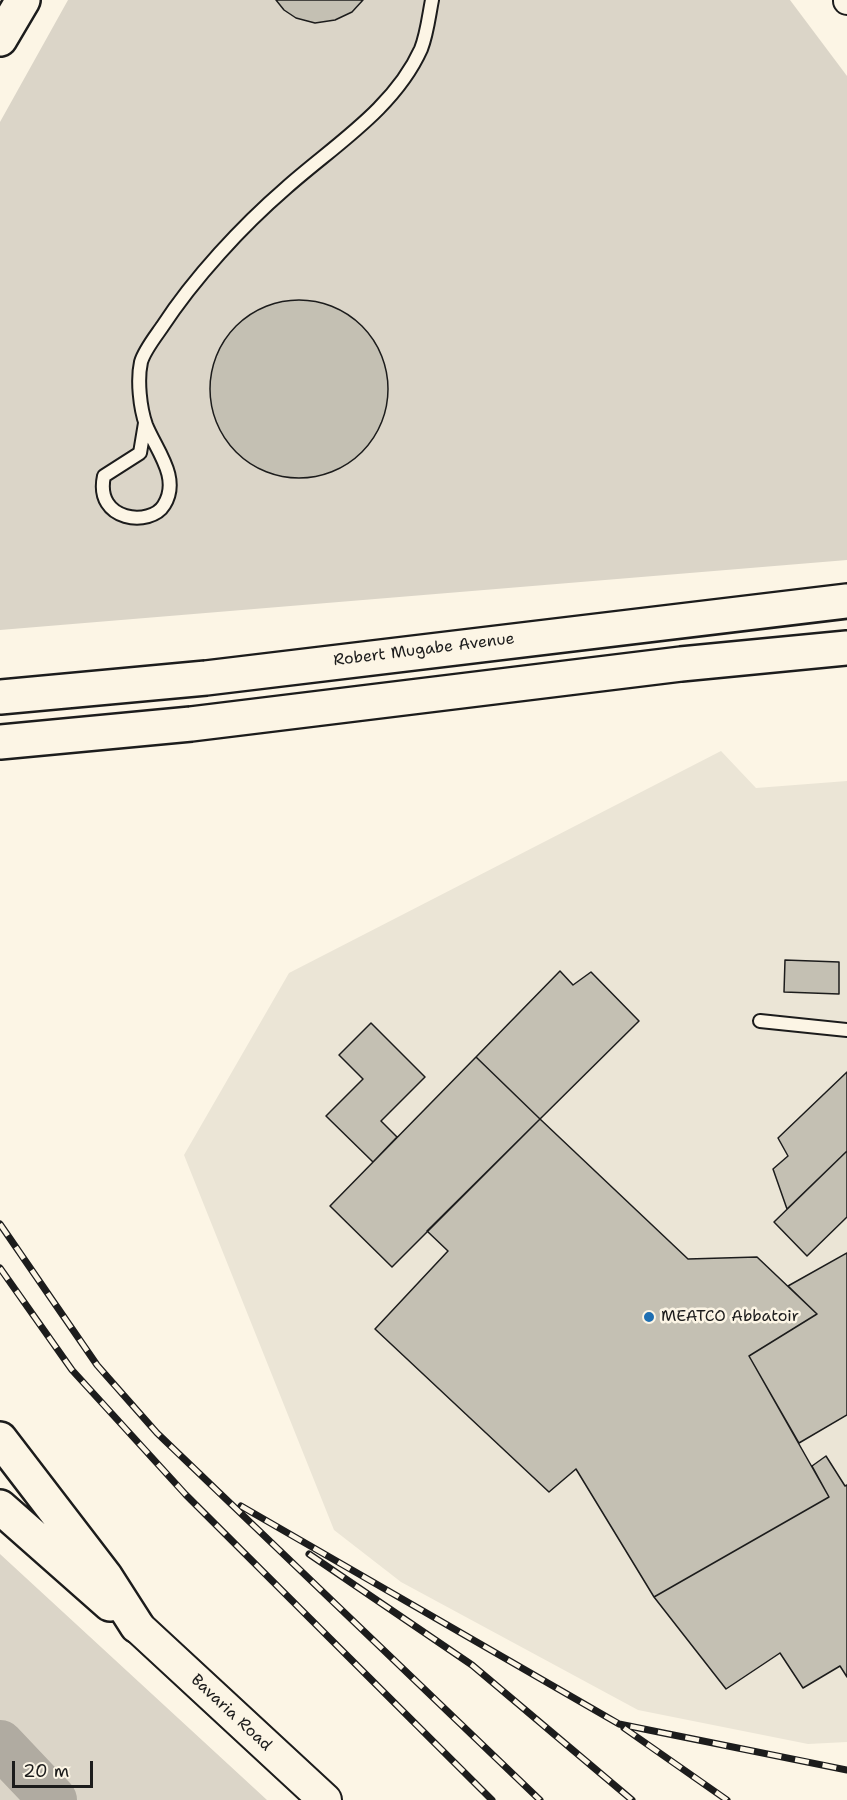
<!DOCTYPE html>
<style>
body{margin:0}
#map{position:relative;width:847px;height:1800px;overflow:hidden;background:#fcf5e5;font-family:"Shantell Sans",sans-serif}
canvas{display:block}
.scale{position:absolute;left:12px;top:1761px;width:81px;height:27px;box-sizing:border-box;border:3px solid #1c1c1c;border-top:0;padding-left:8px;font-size:18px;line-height:21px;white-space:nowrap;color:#1c1c1c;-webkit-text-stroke:4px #fcf5e5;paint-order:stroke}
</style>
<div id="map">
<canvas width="847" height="1800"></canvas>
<div class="scale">20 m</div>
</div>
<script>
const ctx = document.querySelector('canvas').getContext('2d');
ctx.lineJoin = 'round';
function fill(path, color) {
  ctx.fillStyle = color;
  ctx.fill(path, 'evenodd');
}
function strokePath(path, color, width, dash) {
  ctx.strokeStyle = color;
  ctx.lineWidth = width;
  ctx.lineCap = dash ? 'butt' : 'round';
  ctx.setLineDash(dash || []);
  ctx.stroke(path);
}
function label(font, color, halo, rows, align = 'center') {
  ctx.font = font + ' "Shantell Sans",sans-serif';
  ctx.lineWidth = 5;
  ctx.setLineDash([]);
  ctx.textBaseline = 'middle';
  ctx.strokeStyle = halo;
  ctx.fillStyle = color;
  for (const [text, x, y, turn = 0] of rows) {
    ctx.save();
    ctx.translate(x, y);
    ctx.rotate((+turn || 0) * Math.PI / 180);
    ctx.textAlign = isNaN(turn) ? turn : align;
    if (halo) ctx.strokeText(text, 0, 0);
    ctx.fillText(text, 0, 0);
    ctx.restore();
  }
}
fill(new Path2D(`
 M 721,751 L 756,788 L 847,781 L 847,1742 L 808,1744 L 638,1710 L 401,1582 L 334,1530 L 184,1155 L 289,973 Z`), '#ebe5d6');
fill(new Path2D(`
 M 68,0 L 790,0 L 847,76 L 847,560 L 0,630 L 0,122 Z
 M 0,1554 L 267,1800 L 0,1800 Z`), '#dbd5c8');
strokePath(new Path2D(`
 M 0,1744 L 53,1800`), '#b0aba1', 48);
const building = new Path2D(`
 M 276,0 L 363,0 L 352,12 L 335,20 L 315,23 L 296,18 L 284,10 Z
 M210 389a89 89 0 1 1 178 0a89 89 0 1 1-178 0Z
 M 785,960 L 839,962 L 839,994 L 784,992 Z
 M 560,971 L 573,985 L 591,972 L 639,1021 L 540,1119 L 476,1057 Z
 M 371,1023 L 425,1077 L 381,1121 L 397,1137 L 373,1162 L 326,1116 L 363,1079 L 339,1055 Z
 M 476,1057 L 540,1119 L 392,1267 L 330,1206 Z
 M 847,1072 L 847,1151 L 787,1209 L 773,1169 L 788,1156 L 778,1138 Z
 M 540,1119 L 688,1259 L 757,1257 L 817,1314 L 749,1356 L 829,1497 L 654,1597 L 576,1469 L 549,1492 L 375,1329 L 448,1251 L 427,1231 Z
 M 847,1151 L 847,1217 L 807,1256 L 774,1222 Z
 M 847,1253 L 847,1415 L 799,1443 L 749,1356 L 817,1314 L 788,1286 Z
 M 826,1456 L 845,1486 L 847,1485 L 847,1677 L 840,1666 L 803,1688 L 780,1653 L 726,1689 L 654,1597 L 829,1497 L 812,1466 Z`);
fill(building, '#c4c0b3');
strokePath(building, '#1c1c1c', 1.5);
const service = new Path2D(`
 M 145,423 L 140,453 L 104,476 C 94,522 151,527 164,505 C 181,478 156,450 146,425 C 140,408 137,380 141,362 C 144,351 155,337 162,327 C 194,278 242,226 286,188 C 333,146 394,109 421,49 C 427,34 429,15 432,0
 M 760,1021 L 847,1030`);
const minor = new Path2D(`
 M 847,0 L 847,1`);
const tertiary = new Path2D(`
 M 137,1626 L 325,1800`);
const secondary = new Path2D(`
 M 0,39 L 23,0`);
const primary = new Path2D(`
 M 0,697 L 206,678 L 847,601
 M 0,742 L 191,724 L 681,664 L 847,648
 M 0,1439 L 105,1576 L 137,1626
 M 0,1507 L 110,1604`);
strokePath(service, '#1c1c1c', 16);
strokePath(minor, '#1c1c1c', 30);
strokePath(tertiary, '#1c1c1c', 36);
strokePath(secondary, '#1c1c1c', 38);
strokePath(primary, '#1c1c1c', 38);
strokePath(service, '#fcf5e5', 12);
strokePath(minor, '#fcf5e5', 26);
strokePath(tertiary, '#fcf5e5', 32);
strokePath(secondary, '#fcf5e5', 33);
strokePath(primary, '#fcf5e5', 33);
const rail = new Path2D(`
 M 0,1224 L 97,1365 L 157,1433 L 540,1800
 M 0,1268 L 72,1370 L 186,1495 L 492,1800
 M 241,1506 L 619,1724 L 847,1770
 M 309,1554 L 472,1665 L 632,1800
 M 624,1728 L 727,1800`);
strokePath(rail, '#1c1c1c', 7);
strokePath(rail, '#fcf5e5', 4.5, [14]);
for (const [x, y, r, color] of [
 [649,1317,6,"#1f6fb2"]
]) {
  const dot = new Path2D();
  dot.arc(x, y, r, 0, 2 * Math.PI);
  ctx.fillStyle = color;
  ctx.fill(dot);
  strokePath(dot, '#fcf5e5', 2);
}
label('16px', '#1c1c1c', '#fcf5e5', [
 ["Robert Mugabe Avenue",424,650,-7],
 ["Bavaria Road",231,1713,43]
]);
label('16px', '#1c1c1c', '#fcf5e5', [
 ["MEATCO Abbatoir",661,1317]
], 'left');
</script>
